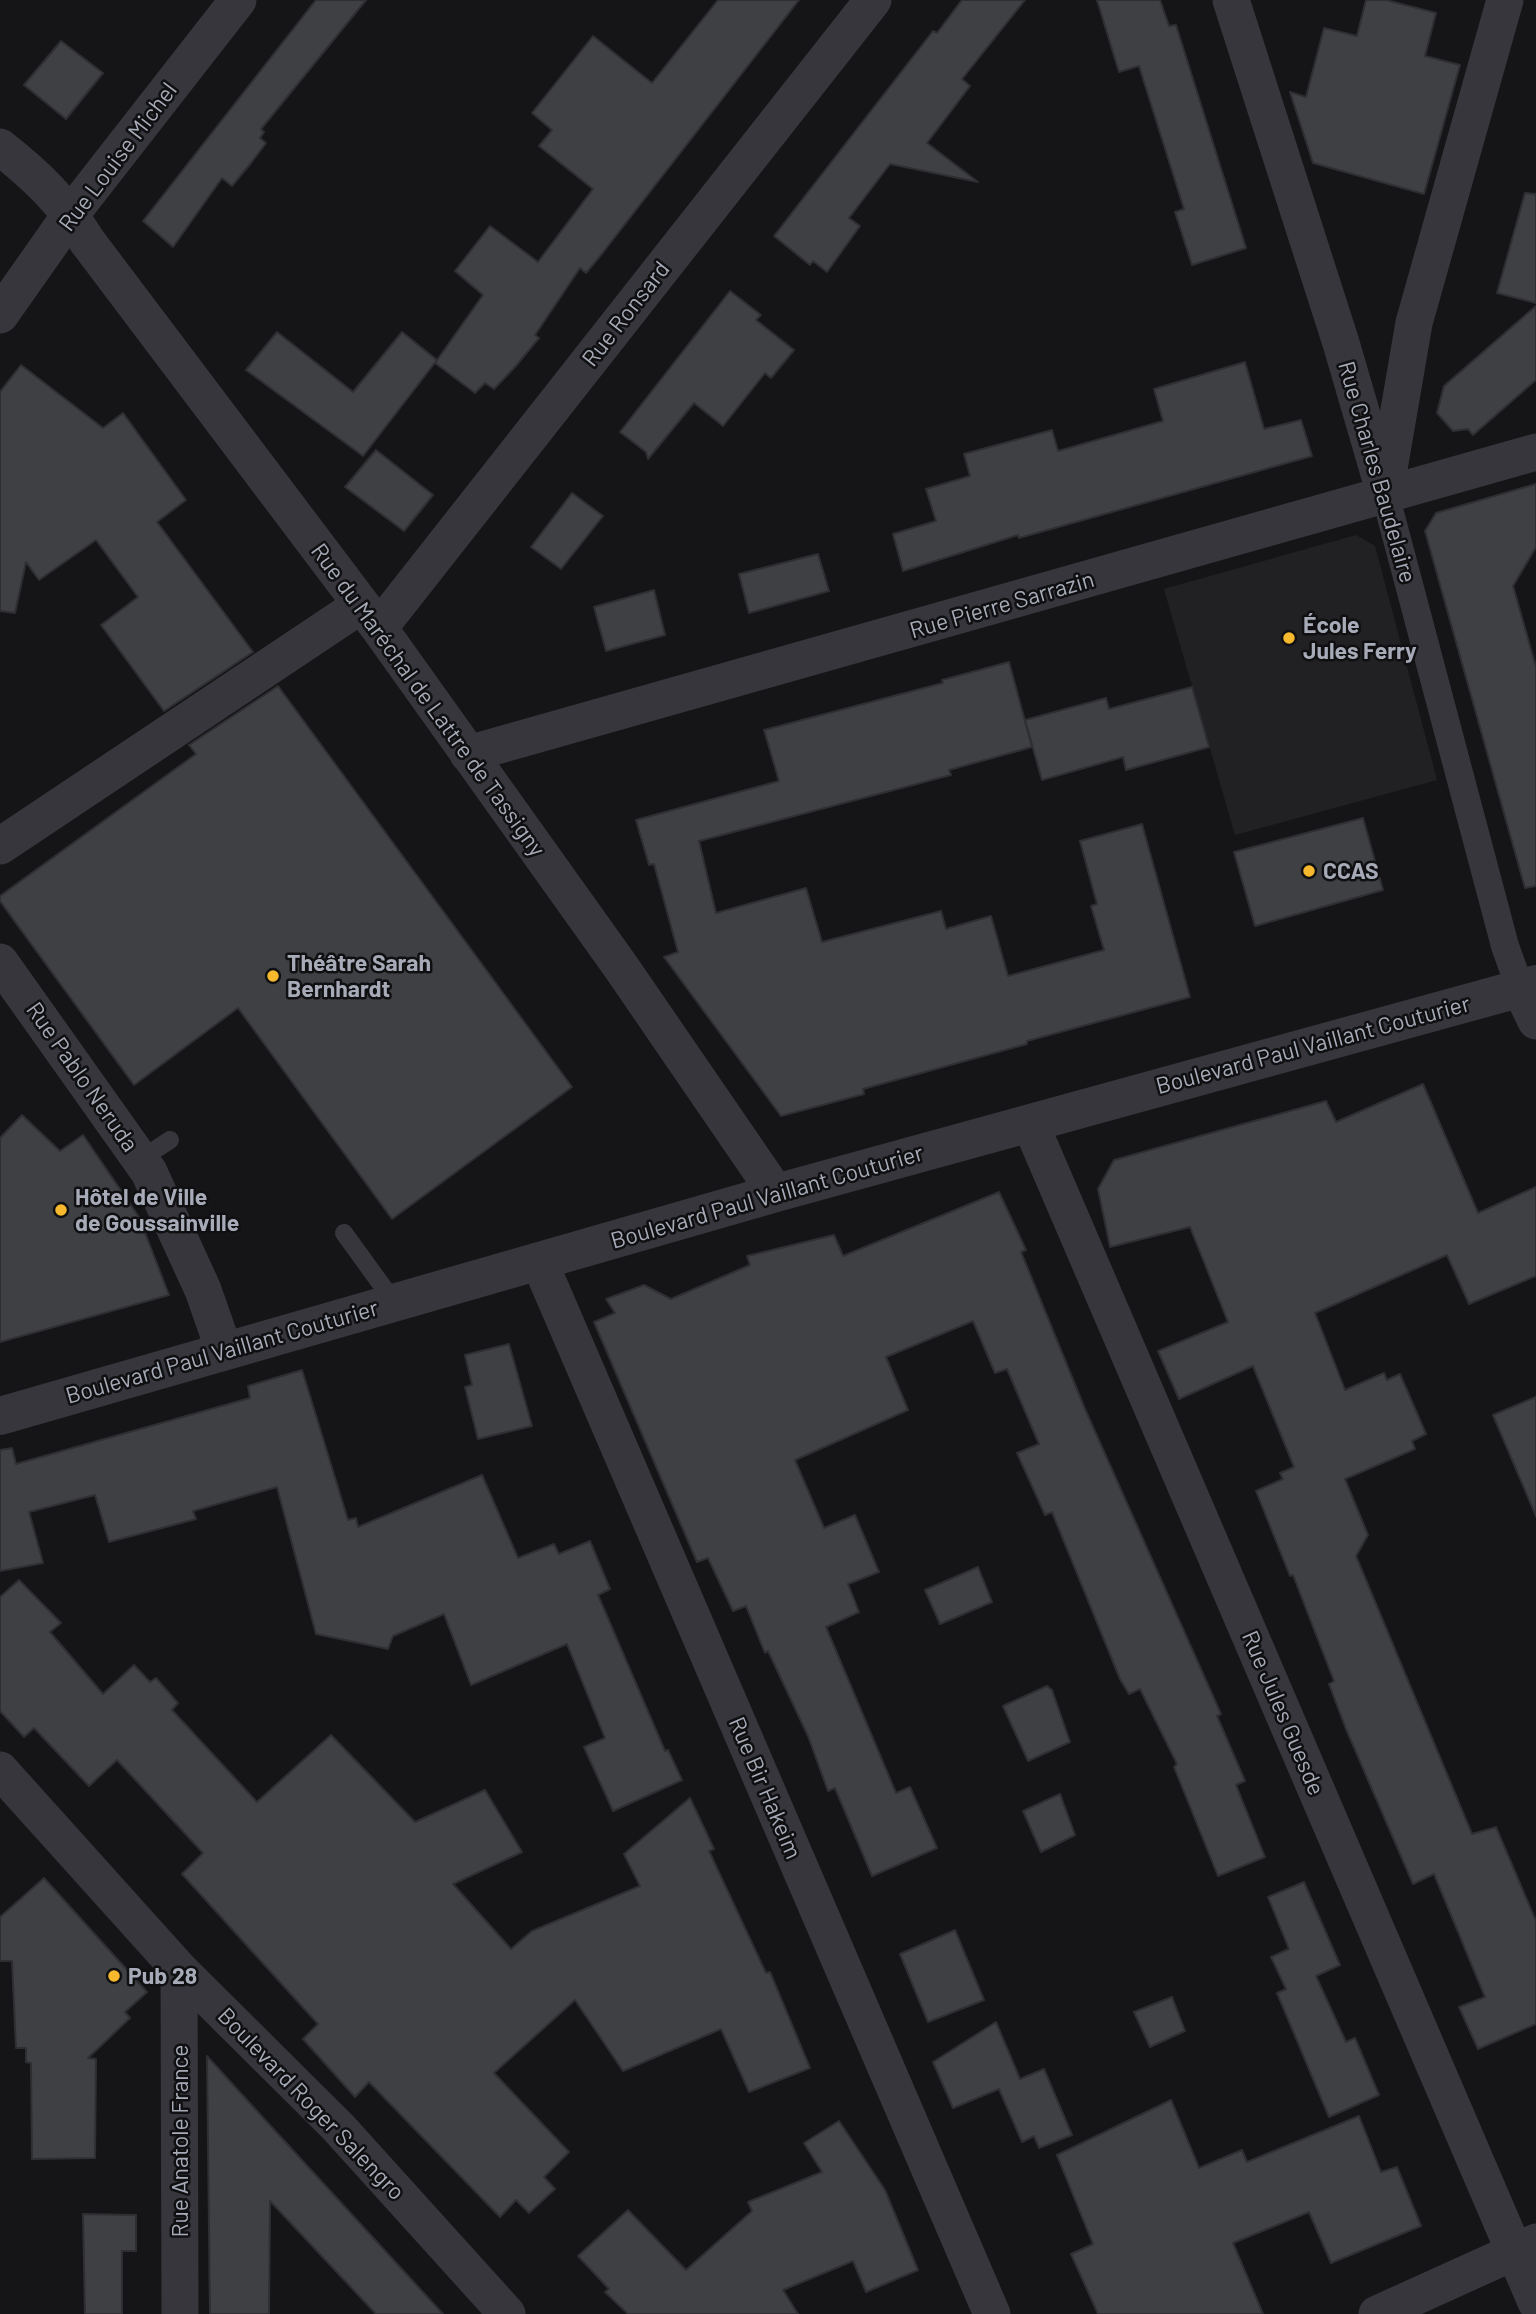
<!DOCTYPE html>
<meta charset="utf-8">
<style>
body{margin:0}
canvas{display:block;background:#151517}
</style>
<canvas width="1536" height="2314"></canvas>
<script>
const ctx = document.querySelector('canvas').getContext('2d');
ctx.lineJoin = 'round';
function fill(path, color) {
  ctx.fillStyle = color;
  ctx.fill(path, 'evenodd');
}
function strokePath(path, color, width, dash) {
  ctx.strokeStyle = color;
  ctx.lineWidth = width;
  ctx.lineCap = dash ? 'butt' : 'round';
  ctx.setLineDash(dash || []);
  ctx.stroke(path);
}
function label(font, color, halo, rows, align = 'center') {
  ctx.font = font + ' Barlow,sans-serif';
  ctx.lineWidth = 5;
  ctx.setLineDash([]);
  ctx.textBaseline = 'middle';
  ctx.strokeStyle = halo;
  ctx.fillStyle = color;
  for (const [text, x, y, turn = 0] of rows) {
    ctx.save();
    ctx.translate(x, y);
    ctx.rotate((+turn || 0) * Math.PI / 180);
    ctx.textAlign = isNaN(turn) ? turn : align;
    if (halo) ctx.strokeText(text, 0, 0);
    ctx.fillText(text, 0, 0);
    ctx.restore();
  }
}
fill(new Path2D(`
 M 1356,535 L 1375,546 L 1437,780 L 1235,835 L 1164,589 Z`), '#212124');
const building = new Path2D(`
 M 316,0 L 366,0 L 261,129 L 264,132 L 260,138 L 266,143 L 251,163 L 232,186 L 222,178 L 173,247 L 143,221 Z
 M 718,0 L 799,0 L 601,255 L 586,273 L 580,268 L 535,335 L 539,338 L 515,367 L 494,389 L 485,383 L 475,393 L 435,363 L 483,295 L 455,271 L 490,226 L 538,262 L 593,189 L 539,146 L 552,130 L 532,113 L 593,36 L 652,83 Z
 M 962,0 L 1025,0 L 962,79 L 970,86 L 927,143 L 978,182 L 890,164 L 849,218 L 860,226 L 827,272 L 813,261 L 810,265 L 774,236 L 933,31 L 937,33 Z
 M 1097,0 L 1160,0 L 1169,26 L 1176,25 L 1246,248 L 1192,265 L 1175,212 L 1184,209 L 1139,66 L 1119,72 Z
 M 1366,0 L 1386,0 L 1436,13 L 1425,56 L 1460,65 L 1424,194 L 1313,163 L 1290,92 L 1306,97 L 1324,28 L 1357,36 Z
 M 61,41 L 103,73 L 66,119 L 24,85 Z
 M 1525,193 L 1536,194 L 1536,303 L 1497,293 Z
 M 730,291 L 761,315 L 756,320 L 794,350 L 771,378 L 765,373 L 723,426 L 694,403 L 648,459 L 646,452 L 620,432 Z
 M 1536,306 L 1536,380 L 1473,435 L 1468,429 L 1453,431 L 1437,413 L 1444,386 Z
 M 277,332 L 353,392 L 402,332 L 437,360 L 363,456 L 246,370 Z
 M 1245,362 L 1264,429 L 1301,420 L 1312,456 L 1019,538 L 1018,535 L 903,571 L 893,534 L 936,521 L 926,489 L 970,476 L 964,454 L 1052,430 L 1058,451 L 1163,421 L 1154,389 Z
 M 21,365 L 103,428 L 123,413 L 186,500 L 157,522 L 253,652 L 164,711 L 101,625 L 138,597 L 96,540 L 39,580 L 26,562 L 15,613 L 0,611 L 0,392 Z
 M 376,450 L 433,495 L 404,531 L 345,487 Z
 M 1536,484 L 1536,547 L 1513,586 L 1536,667 L 1536,886 L 1525,888 L 1425,531 L 1436,513 Z
 M 572,493 L 603,516 L 561,569 L 531,547 Z
 M 818,554 L 829,591 L 749,613 L 739,574 Z
 M 654,590 L 665,635 L 606,651 L 594,607 Z
 M 1009,662 L 1032,747 L 949,770 L 951,775 L 699,841 L 716,913 L 806,888 L 822,942 L 941,911 L 946,929 L 991,916 L 1008,976 L 1104,950 L 1091,906 L 1097,904 L 1080,841 L 1142,824 L 1190,997 L 1027,1041 L 1027,1044 L 863,1089 L 864,1094 L 781,1116 L 664,957 L 678,952 L 654,864 L 649,865 L 636,820 L 779,781 L 764,730 L 943,683 L 942,680 Z
 M 278,686 L 572,1087 L 392,1219 L 238,1008 L 134,1085 L 0,901 L 0,896 L 196,754 L 189,745 Z
 M 1192,687 L 1209,747 L 1126,770 L 1123,757 L 1042,780 L 1025,720 L 1106,698 L 1109,709 Z
 M 1363,818 L 1383,890 L 1255,926 L 1234,852 Z
 M 1423,1084 L 1478,1213 L 1536,1187 L 1536,1276 L 1469,1304 L 1447,1255 L 1315,1313 L 1345,1390 L 1384,1373 L 1387,1380 L 1400,1374 L 1426,1434 L 1412,1441 L 1415,1449 L 1345,1479 L 1368,1535 L 1356,1556 L 1472,1834 L 1496,1827 L 1536,1921 L 1536,2024 L 1478,2049 L 1459,2007 L 1485,1997 L 1434,1874 L 1413,1884 L 1346,1729 L 1329,1684 L 1334,1681 L 1293,1575 L 1290,1576 L 1256,1491 L 1283,1479 L 1280,1473 L 1294,1467 L 1253,1366 L 1179,1399 L 1158,1351 L 1228,1322 L 1190,1227 L 1110,1247 L 1098,1189 L 1114,1160 L 1326,1101 L 1336,1122 Z
 M 22,1115 L 60,1151 L 83,1135 L 139,1217 L 169,1295 L 0,1342 L 0,1138 Z
 M 999,1192 L 1026,1250 L 1021,1252 L 1085,1409 L 1221,1714 L 1217,1716 L 1245,1781 L 1236,1785 L 1265,1857 L 1218,1876 L 1174,1767 L 1177,1764 L 1140,1689 L 1129,1694 L 1120,1679 L 1052,1512 L 1045,1515 L 1017,1453 L 1039,1444 L 1007,1369 L 995,1373 L 973,1321 L 886,1357 L 908,1410 L 795,1460 L 824,1528 L 855,1515 L 879,1572 L 848,1584 L 859,1612 L 826,1627 L 896,1793 L 910,1787 L 937,1848 L 872,1876 L 835,1788 L 828,1791 L 808,1736 L 768,1651 L 765,1653 L 746,1606 L 733,1611 L 708,1558 L 697,1562 L 594,1322 L 615,1313 L 606,1299 L 644,1285 L 671,1299 L 750,1265 L 747,1256 L 834,1235 L 843,1256 Z
 M 509,1344 L 532,1426 L 478,1439 L 465,1387 L 472,1385 L 465,1355 Z
 M 302,1370 L 348,1520 L 356,1518 L 358,1527 L 482,1475 L 518,1558 L 554,1544 L 559,1554 L 590,1541 L 610,1589 L 598,1595 L 665,1751 L 668,1750 L 682,1780 L 613,1811 L 584,1747 L 605,1738 L 567,1644 L 471,1685 L 444,1614 L 393,1636 L 388,1649 L 316,1634 L 277,1487 L 193,1511 L 196,1519 L 109,1542 L 95,1495 L 29,1512 L 43,1563 L 0,1571 L 0,1450 L 12,1448 L 16,1464 L 250,1398 L 248,1386 Z
 M 1536,1397 L 1536,1516 L 1493,1415 Z
 M 978,1567 L 992,1602 L 940,1624 L 925,1590 Z
 M 19,1580 L 61,1623 L 50,1632 L 103,1694 L 134,1665 L 150,1682 L 156,1678 L 178,1703 L 172,1710 L 257,1802 L 331,1735 L 415,1822 L 485,1790 L 522,1852 L 453,1884 L 511,1949 L 532,1931 L 640,1886 L 624,1854 L 690,1798 L 714,1849 L 709,1851 L 766,1973 L 770,1972 L 810,2068 L 749,2092 L 721,2029 L 623,2071 L 575,2000 L 494,2073 L 569,2152 L 544,2177 L 555,2189 L 529,2213 L 516,2200 L 500,2217 L 369,2082 L 355,2097 L 303,2039 L 318,2024 L 182,1874 L 203,1853 L 117,1760 L 89,1786 L 34,1728 L 24,1737 L 0,1711 L 0,1597 Z
 M 1047,1686 L 1052,1690 L 1070,1742 L 1028,1761 L 1003,1706 Z
 M 1060,1794 L 1075,1835 L 1041,1852 L 1023,1811 Z
 M 44,1878 L 147,1992 L 125,2012 L 130,2018 L 88,2058 L 96,2059 L 95,2158 L 32,2159 L 31,2063 L 26,2062 L 26,2048 L 16,2048 L 12,1961 L 0,1961 L 0,1917 Z
 M 1304,1882 L 1340,1965 L 1316,1976 L 1346,2042 L 1355,2038 L 1379,2095 L 1329,2117 L 1277,1993 L 1286,1989 L 1271,1957 L 1289,1949 L 1268,1897 Z
 M 955,1930 L 984,2000 L 928,2022 L 900,1954 Z
 M 1172,1997 L 1185,2031 L 1150,2047 L 1134,2012 Z
 M 996,2022 L 1020,2079 L 1044,2069 L 1072,2135 L 1039,2148 L 1034,2136 L 1022,2142 L 999,2089 L 953,2108 L 933,2062 Z
 M 207,2056 L 246,2099 L 443,2314 L 376,2314 L 270,2201 L 269,2314 L 210,2314 Z
 M 1171,2100 L 1199,2168 L 1242,2150 L 1247,2162 L 1359,2116 L 1381,2172 L 1397,2167 L 1421,2226 L 1331,2263 L 1309,2212 L 1233,2243 L 1263,2314 L 1098,2314 L 1071,2254 L 1093,2244 L 1057,2155 Z
 M 839,2121 L 885,2190 L 918,2270 L 866,2292 L 853,2261 L 783,2290 L 798,2314 L 628,2314 L 605,2292 L 609,2289 L 578,2256 L 628,2210 L 686,2270 L 752,2211 L 748,2202 L 822,2172 L 804,2143 Z
 M 83,2214 L 136,2215 L 136,2251 L 122,2251 L 122,2314 L 85,2314 Z`);
fill(building, '#3f4044');
strokePath(building, '#2f2f33', 2);
strokePath(new Path2D(`
 M 141,1159 L 170,1140
 M 344,1233 L 394,1302`), '#36363c', 18);
strokePath(new Path2D(`
 M 1385,494 L 1505,946 L 1520,988`), '#36363c', 28);
strokePath(new Path2D(`
 M 1231,0 L 1341,343 L 1385,494
 M 0,147 C 36,175 64,202 87,241 L 379,628 L 621,967 L 776,1193
 M 0,315 L 71,214 L 238,0
 M 1386,486 L 1414,323 L 1505,0
 M 379,628 L 873,0
 M 468,754 L 1536,452
 M 0,846 L 361,605
 M 0,962 L 149,1172 L 203,1290 L 224,1350
 M 1520,988 L 1536,1021
 M 1030,1123 L 1536,2302
 M 539,1261 L 992,2314
 M 0,1770 L 179,1969 L 338,2127 L 507,2314
 M 179,1969 L 180,2314
 M 1377,2314 L 1536,2242`), '#36363c', 37);
strokePath(new Path2D(`
 M 0,1416 L 776,1193 L 1536,984`), '#36363c', 38);
for (const [x, y, r, color] of [
 [1289,638,7,"#f6b92d"],
 [1309,871,7,"#f6b92d"],
 [273,976,7,"#f6b92d"],
 [61,1210,7,"#f6b92d"],
 [114,1976,7,"#f6b92d"]
]) {
  const dot = new Path2D();
  dot.arc(x, y, r, 0, 2 * Math.PI);
  ctx.fillStyle = color;
  ctx.fill(dot);
  strokePath(dot, '#101012', 2.5);
}
label('23px', '#a6abb7', '#101012', [
 ["Rue Louise Michel",118,157,-53],
 ["Rue Ronsard",626,314,-52],
 ["Rue Charles Baudelaire",1377,472,74],
 ["Rue Pierre Sarrazin",1002,605,-16],
 ["Rue du Maréchal de Lattre de Tassigny",428,700,54],
 ["Boulevard Paul Vaillant Couturier",1313,1045,-15],
 ["Rue Pablo Neruda",82,1077,55],
 ["Boulevard Paul Vaillant Couturier",767,1197,-16],
 ["Boulevard Paul Vaillant Couturier",222,1352,-16],
 ["Rue Jules Guesde",1283,1713,67],
 ["Rue Bir Hakeim",765,1788,67],
 ["Boulevard Roger Salengro",311,2104,46],
 ["Rue Anatole France",180,2141,-90]
]);
label('bold 23px', '#a6abb7', '#101012', [
 ["École",1303,625],
 ["Jules Ferry",1303,651],
 ["CCAS",1323,871],
 ["Théâtre Sarah",287,963],
 ["Bernhardt",287,989],
 ["Hôtel de Ville",75,1197],
 ["de Goussainville",75,1223],
 ["Pub 28",128,1976]
], 'left');
</script>
